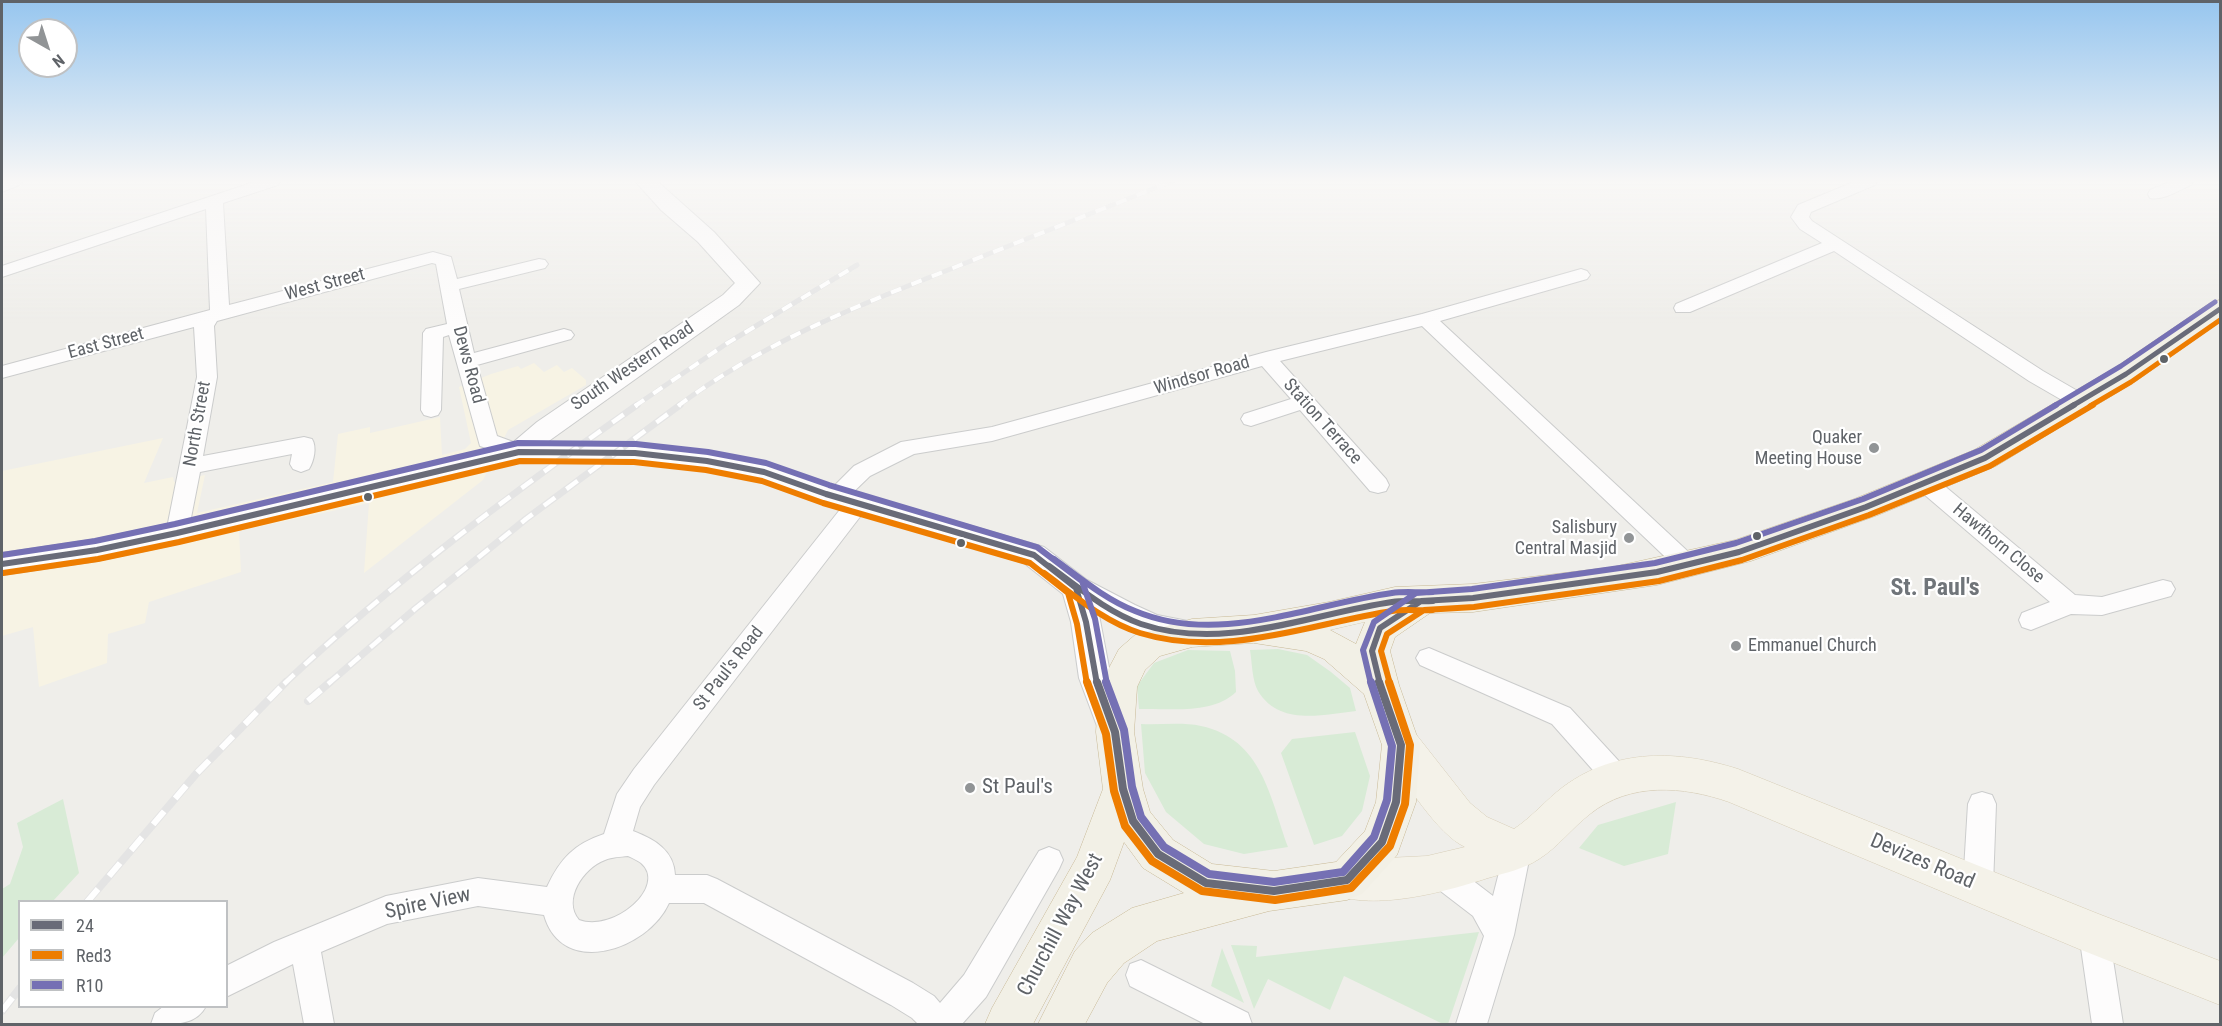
<!DOCTYPE html>
<style>
body{margin:0}
#map{position:relative;width:2222px;height:1026px;overflow:hidden;background:#efeeea;font-family:"Roboto Condensed",sans-serif}
canvas{display:block}
.frame{position:absolute;inset:0;border:3px solid #5f6368;pointer-events:none}
.legend{position:absolute;left:18px;top:900px;width:210px;height:108px;box-sizing:border-box;background:#fff;border:2px solid #bfc1c3;margin:0;padding:8px 10px;list-style:none;font-size:18px;color:#5f6368}
.legend li{display:flex;align-items:center;gap:12px;height:30px}
.legend b{width:30px;border:2px solid #bfc1c3}
.north{position:absolute;left:18px;top:18px;width:60px;height:60px;box-sizing:border-box;background:#fff;border:2px solid #bfc1c3;border-radius:50%;rotate:141deg;font-size:16px;font-weight:700;line-height:24px;text-align:center;color:#5f6368}
.north::after{content:'';display:block;margin:auto;width:21px;height:27px;background:#919496;clip-path:polygon(50% 0,100% 100%,50% 72%,0 100%)}
</style>
<div id="map">
<canvas width="2222" height="1026"></canvas>
<div class="frame"></div>
<ul class="legend">
<li><b style="height:8px;background:#696b78"></b>24</li>
<li><b style="height:8px;background:#ee7d00"></b>Red3</li>
<li><b style="height:8px;background:#7570b4"></b>R10</li>
</ul>
<div class="north">N</div>
</div>
<script>
const ctx = document.querySelector('canvas').getContext('2d');
ctx.lineJoin = 'round';
function fill(path, color) {
  ctx.fillStyle = color;
  ctx.fill(path, 'evenodd');
}
function strokePath(path, color, width, dash) {
  ctx.strokeStyle = color;
  ctx.lineWidth = width;
  ctx.lineCap = dash ? 'butt' : 'round';
  ctx.setLineDash(dash || []);
  ctx.stroke(path);
}
function label(font, color, halo, rows, align = 'center') {
  ctx.font = font + ' "Roboto Condensed",sans-serif';
  ctx.lineWidth = 4.5;
  ctx.setLineDash([]);
  ctx.textBaseline = 'middle';
  ctx.strokeStyle = halo;
  ctx.fillStyle = color;
  for (const [text, x, y, turn = 0] of rows) {
    ctx.save();
    ctx.translate(x, y);
    ctx.rotate((+turn || 0) * Math.PI / 180);
    ctx.textAlign = isNaN(turn) ? turn : align;
    if (halo) ctx.strokeText(text, 0, 0);
    ctx.fillText(text, 0, 0);
    ctx.restore();
  }
}
fill(new Path2D(`
 M 534,363 L 544,372 L 557,365 L 564,372 L 572,368 L 586,380 L 586,385 L 508,430 L 483,480 L 364,573 L 369,503 L 239,531 L 241,572 L 149,602 L 145,623 L 108,634 L 107,663 L 39,687 L 33,627 L 2,636 L 2,471 L 163,438 L 144,483 L 173,477 L 174,482 L 205,475 L 197,513 L 333,482 L 338,434 L 370,427 L 370,433 L 440,417 L 442,455 L 465,449 L 471,443 L 459,387 L 491,374 L 518,366 L 521,369 Z`), '#f7f3e4');
fill(new Path2D(`
 M 1278,649 L 1307,655 L 1331,672 L 1350,688 L 1356,711 C 1322,715 1279,726 1258,691 C 1252,681 1252,662 1250,650 Z
 M 1188,650 L 1230,651 L 1235,671 L 1236,692 C 1212,715 1171,708 1139,709 L 1137,686 L 1154,663 Z
 M 1141,724 C 1160,725 1183,722 1201,726 C 1262,739 1270,797 1288,847 L 1244,854 L 1204,844 L 1166,812 L 1145,773 Z
 M 1355,732 L 1370,776 L 1362,811 L 1342,836 L 1314,845 L 1281,753 L 1292,739 Z
 M 63,799 L 79,873 L 53,901 L 20,902 L 19,938 L 2,958 L 2,889 L 10,884 L 23,847 L 17,823 Z
 M 1676,802 L 1668,854 L 1624,866 L 1579,848 L 1598,825 Z
 M 1479,932 L 1448,1024 L 1443,1024 L 1344,976 L 1330,1010 L 1268,979 L 1254,1009 L 1231,945 L 1257,946 L 1256,957 Z
 M 1222,948 L 1244,1003 L 1211,986 Z`), '#d8ebd6');
const minor = new Path2D(`
 M 257,181 L 280,181 L 278,185 L 223,203 L 229,305 L 433,252 L 451,257 L 457,279 L 539,259 L 545,260 L 548,264 L 545,268 L 459,289 L 474,353 L 564,329 L 571,331 L 574,335 L 571,339 L 477,365 L 497,436 L 527,447 L 530,452 L 527,457 L 519,459 L 480,446 L 449,335 L 443,337 L 441,410 L 438,415 L 431,417 L 424,415 L 421,410 L 423,333 L 426,329 L 447,324 L 436,264 L 432,263 L 217,321 L 214,326 L 217,377 L 203,456 L 304,437 L 312,439 C 317,447 314,461 309,469 L 301,472 L 293,469 L 290,464 L 292,454 L 200,472 L 188,533 L 185,539 L 177,541 L 169,539 L 166,533 L 197,377 L 194,327 L 2,378 L 2,366 L 210,310 L 206,209 L 2,277 L 2,266 Z
 M 1856,181 L 1877,181 L 1875,185 L 1811,212 L 1809,217 L 1812,221 L 2043,371 L 2088,397 L 2091,402 L 2088,407 L 2081,409 L 2074,407 L 2029,381 L 1834,251 L 1690,312 L 1676,312 L 1674,308 L 1676,304 L 1822,243 L 1800,229 L 1791,217 L 1798,205 Z
 M 2172,181 L 2193,181 L 2191,185 C 2179,190 2163,201 2150,198 L 2148,194 L 2150,190 Z
 M 1581,269 L 1587,271 L 1590,275 L 1587,279 L 1440,321 L 1696,559 L 1700,565 L 1696,571 L 1688,574 L 1680,571 L 1422,326 L 1280,361 L 1386,479 L 1389,485 L 1386,491 L 1378,493 L 1370,491 L 1300,410 L 1251,426 L 1244,424 L 1241,419 L 1244,414 L 1291,399 L 1262,366 L 992,441 L 914,454 L 870,476 L 843,502 L 835,504 L 827,502 L 824,496 L 854,466 L 901,442 L 992,427 L 1266,352 L 1422,314 Z
 M 1927,476 L 1935,478 L 2075,595 L 2102,597 L 2163,580 L 2171,582 L 2175,589 L 2171,596 L 2102,615 L 2071,614 L 2031,630 L 2022,627 L 2019,620 L 2022,613 L 2050,602 L 1919,490 L 1916,484 L 1919,478 Z
 M 858,495 L 866,497 L 869,503 L 866,509 L 654,785 L 640,807 L 633,831 C 654,839 674,850 675,875 L 707,875 L 717,879 L 913,983 L 934,996 L 940,1003 L 964,975 L 1039,851 L 1049,847 L 1059,851 L 1063,860 L 1059,869 L 986,997 L 962,1024 L 918,1024 L 912,1018 L 891,1005 L 704,903 L 669,903 C 648,950 562,979 544,915 L 478,906 L 387,924 L 321,952 L 334,1024 L 304,1024 L 293,964 L 226,997 L 226,966 L 274,942 L 386,896 L 478,878 L 547,887 C 560,859 574,844 604,834 L 617,794 L 634,769 L 850,497 ZM 628,856 C 632,858 637,860 641,863 C 668,886 614,933 579,920 C 562,900 583,868 605,860 C 612,857 620,857 628,856 Z
 M 1429,648 L 1570,708 L 1627,770 L 1631,778 L 1627,786 L 1617,790 L 1607,786 L 1552,724 L 1420,665 L 1416,658 L 1420,651 Z
 M 1982,792 L 1992,795 L 1996,804 L 1993,886 L 1988,896 L 1978,900 L 1968,896 L 1963,886 L 1968,804 L 1972,795 Z
 M 1517,837 L 1527,841 L 1531,850 L 1514,935 L 1487,1024 L 1456,1024 L 1484,936 L 1473,916 L 1430,883 L 1426,873 L 1430,863 L 1440,860 L 1450,863 L 1493,896 L 1507,841 Z
 M 2094,920 L 2105,924 L 2109,934 L 2123,1024 L 2092,1024 L 2079,934 L 2083,924 Z
 M 1141,960 L 1248,1013 L 1252,1024 L 1205,1024 L 1130,986 L 1126,975 L 1130,964 Z
 M 164,1006 L 206,1006 C 196,1026 174,1024 151,1024 L 155,1013 Z`);
const tertiary = new Path2D(`
 M 2,181 L 23,181 L 19,185 L 2,192 Z
 M 635,181 L 657,181 L 714,232 L 760,283 L 739,305 L 546,443 L 635,444 L 707,451 L 764,462 L 834,486 L 1044,547 L 1087,580 L 1135,605 L 1157,615 L 1203,624 L 1208,633 L 1203,642 C 1170,653 1128,631 1099,615 L 1111,678 L 1129,724 L 1124,734 L 1112,738 L 1100,734 L 1079,678 L 1071,622 L 1063,594 L 1024,563 L 816,501 L 760,481 L 707,471 L 635,462 L 519,461 L 177,544 L 97,561 L 2,575 L 2,553 L 97,539 L 177,522 L 510,445 L 537,422 L 723,295 L 735,283 L 698,242 L 661,210 Z`);
const primary = new Path2D(`
 M 1401,728 L 1415,733 L 1470,803 L 1487,817 L 1514,829 C 1532,817 1546,800 1563,787 C 1616,748 1678,750 1738,769 L 2096,913 L 2220,961 L 2220,1005 L 2079,949 L 1729,802 C 1683,786 1630,782 1590,814 C 1572,828 1558,847 1539,859 C 1524,869 1505,873 1488,878 C 1445,892 1375,911 1332,894 L 1326,880 L 1332,866 L 1347,860 L 1427,856 L 1465,847 C 1437,834 1406,782 1387,757 L 1382,745 L 1387,733 Z`);
const trunk = new Path2D(`
 M 2220,300 L 2220,322 L 2136,381 L 1996,466 L 1878,515 L 1751,561 L 1657,585 L 1473,612 L 1430,613 L 1395,637 L 1390,651 L 1399,685 L 1420,745 L 1416,802 L 1397,855 L 1362,894 L 1347,900 L 1269,911 L 1157,941 L 1124,963 L 1107,983 L 1085,1024 L 1038,1024 L 1075,951 L 1092,933 L 1132,908 L 1184,893 L 1143,868 L 1124,842 L 1110,880 L 1033,1024 L 985,1024 L 992,1008 L 1077,857 L 1103,789 L 1096,732 L 1099,687 L 1119,649 L 1135,635 L 1192,619 L 1254,615 L 1329,602 L 1395,587 L 1473,584 L 1613,567 L 1735,540 L 1854,499 L 1974,450 L 2116,367 L 2210,303 ZM 1365,622 L 1356,644 L 1330,630 ZM 1254,643 L 1306,651 L 1324,659 L 1364,694 L 1382,745 L 1376,802 L 1365,831 L 1336,862 L 1274,871 L 1212,864 L 1173,840 L 1150,812 L 1143,789 L 1134,732 L 1137,687 L 1145,670 L 1160,656 L 1192,647 Z`);
strokePath(minor, '#cbcccc', 2);
strokePath(tertiary, '#cbcccc', 2);
strokePath(primary, '#d7ceb8', 1);
strokePath(trunk, '#c8b996', 1);
fill(minor, '#fdfcfc');
fill(tertiary, '#fdfcfc');
fill(primary, '#f4f2e9');
fill(trunk, '#f2f0e6');
const railFar2 = new Path2D(`
 M 635,406 L 726,344 L 857,265
 M 678,406 C 764,342 854,307 953,268 C 1026,239 1100,210 1173,181`);
const railFar1 = new Path2D(`
 M 284,684 C 393,581 515,491 637,405
 M 328,684 L 416,608 L 526,519 L 680,405`);
const rail = new Path2D(`
 M 308,701 L 330,682
 M 87,902 L 196,774 L 286,682
 M 2,1011 L 20,988`);
strokePath(railFar2, '#e4e4e4', 5);
strokePath(railFar1, '#e4e4e4', 7);
strokePath(rail, '#e4e4e4', 8);
strokePath(railFar2, '#fff', 4, [11]);
strokePath(railFar1, '#fff', 4.5, [14]);
strokePath(rail, '#fff', 6, [17]);
strokePath(new Path2D(`
 M 2072,406 L 2126,374 L 2220,309`), '#696b78', 5);
strokePath(new Path2D(`
 M 2,564 L 97,550 L 177,533 L 519,452 L 635,453 L 707,461 L 764,472 L 826,494 L 1034,555 L 1076,588 L 1086,622 L 1097,684
 M 1049,566 C 1078,587 1107,612 1141,624 C 1224,652 1310,614 1392,602 C 1406,600 1419,602 1433,601
 M 1380,684 L 1372,651 L 1380,628 L 1421,601 L 1473,598 L 1657,572 L 1739,552 L 1866,507 L 1985,458 L 2074,405`), '#696b78', 6);
strokePath(new Path2D(`
 M 1097,682 L 1115,732 L 1123,789 L 1133,821 L 1158,854 L 1206,883 L 1274,891 L 1347,880 L 1382,842 L 1396,802 L 1401,745 L 1379,682`), '#696b78', 8);
strokePath(new Path2D(`
 M 2090,406 L 2131,382 L 2220,320`), '#ee7d00', 5);
strokePath(new Path2D(`
 M 3,573 L 98,559 L 179,542 L 520,461 L 634,462 L 706,470 L 762,481 L 823,503 L 1030,563 L 1068,593 L 1077,624 L 1087,684
 M 1044,573 C 1074,595 1104,622 1140,633 C 1225,659 1309,624 1392,611 C 1406,609 1419,611 1433,610
 M 1390,684 L 1381,651 L 1387,634 L 1424,610 L 1474,607 L 1659,581 L 1742,560 L 1869,515 L 1990,466 L 2093,405`), '#ee7d00', 6);
strokePath(new Path2D(`
 M 1087,682 L 1106,734 L 1114,791 L 1125,826 L 1152,861 L 1202,891 L 1275,900 L 1351,888 L 1390,846 L 1405,804 L 1410,745 L 1389,682`), '#ee7d00', 8);
strokePath(new Path2D(`
 M 2054,406 L 2121,366 L 2215,302`), '#7570b4', 5);
strokePath(new Path2D(`
 M 2,555 L 95,541 L 175,524 L 518,443 L 636,444 L 708,452 L 766,463 L 829,485 L 1037,547 L 1082,581 L 1095,619 L 1107,684
 M 1054,559 C 1080,578 1105,599 1135,611 C 1218,646 1308,605 1392,593 C 1405,591 1419,593 1433,592
 M 1371,684 L 1363,650 L 1374,622 L 1416,593 L 1472,589 L 1655,563 L 1736,543 L 1863,499 L 1981,450 L 2056,405`), '#7570b4', 6);
strokePath(new Path2D(`
 M 1106,682 L 1124,730 L 1132,787 L 1141,817 L 1164,847 L 1209,874 L 1274,882 L 1343,872 L 1374,837 L 1387,800 L 1392,746 L 1371,682`), '#7570b4', 8);
const sky = ctx.createLinearGradient(0, 0, 0, 324);
sky.addColorStop(0, '#97c6ef');
sky.addColorStop(0.56, '#f8f7f6');
sky.addColorStop(1, '#f8f7f600');
ctx.fillStyle = sky;
ctx.fillRect(0, 0, 2222, 324);
for (const [x, y, r, color] of [
 [2164,359,5,"#5f6368"],
 [1874,448,6,"#919496"],
 [368,497,5,"#5f6368"],
 [1757,536,5,"#5f6368"],
 [1629,538,6,"#919496"],
 [961,543,5,"#5f6368"],
 [1736,646,6,"#919496"],
 [970,788,6,"#919496"]
]) {
  const dot = new Path2D();
  dot.arc(x, y, r, 0, 2 * Math.PI);
  ctx.fillStyle = color;
  ctx.fill(dot);
  strokePath(dot, '#fff', 2);
}
label('18px', '#5f6368', '#fff', [
 ["West Street",325,285,-15],
 ["East Street",106,344,-15],
 ["Dews Road",468,365,75],
 ["South Western Road",633,367,-34],
 ["Windsor Road",1202,376,-16],
 ["Station Terrace",1322,422,48],
 ["North Street",198,424,-80],
 ["Hawthorn Close",1998,544,40],
 ["St Paul's Road",729,669,-52]
]);
label('18px', '#5f6368', '#fff', [
 ["Quaker",1862,438],
 ["Meeting House",1862,459],
 ["Salisbury",1617,528],
 ["Central Masjid",1617,549],
 ["Emmanuel Church",1748,646,"left"]
], 'right');
label('21px', '#5f6368', '#fff', [
 ["St Paul's",982,788]
], 'left');
label('21px', '#5f6368', '#fff', [
 ["Devizes Road",1922,862,23],
 ["Spire View",428,904,-12],
 ["Churchill Way West",1061,925,-62]
]);
label('bold 24px', '#70757a', '#fff', [
 ["St. Paul's",1935,589]
]);
</script>
